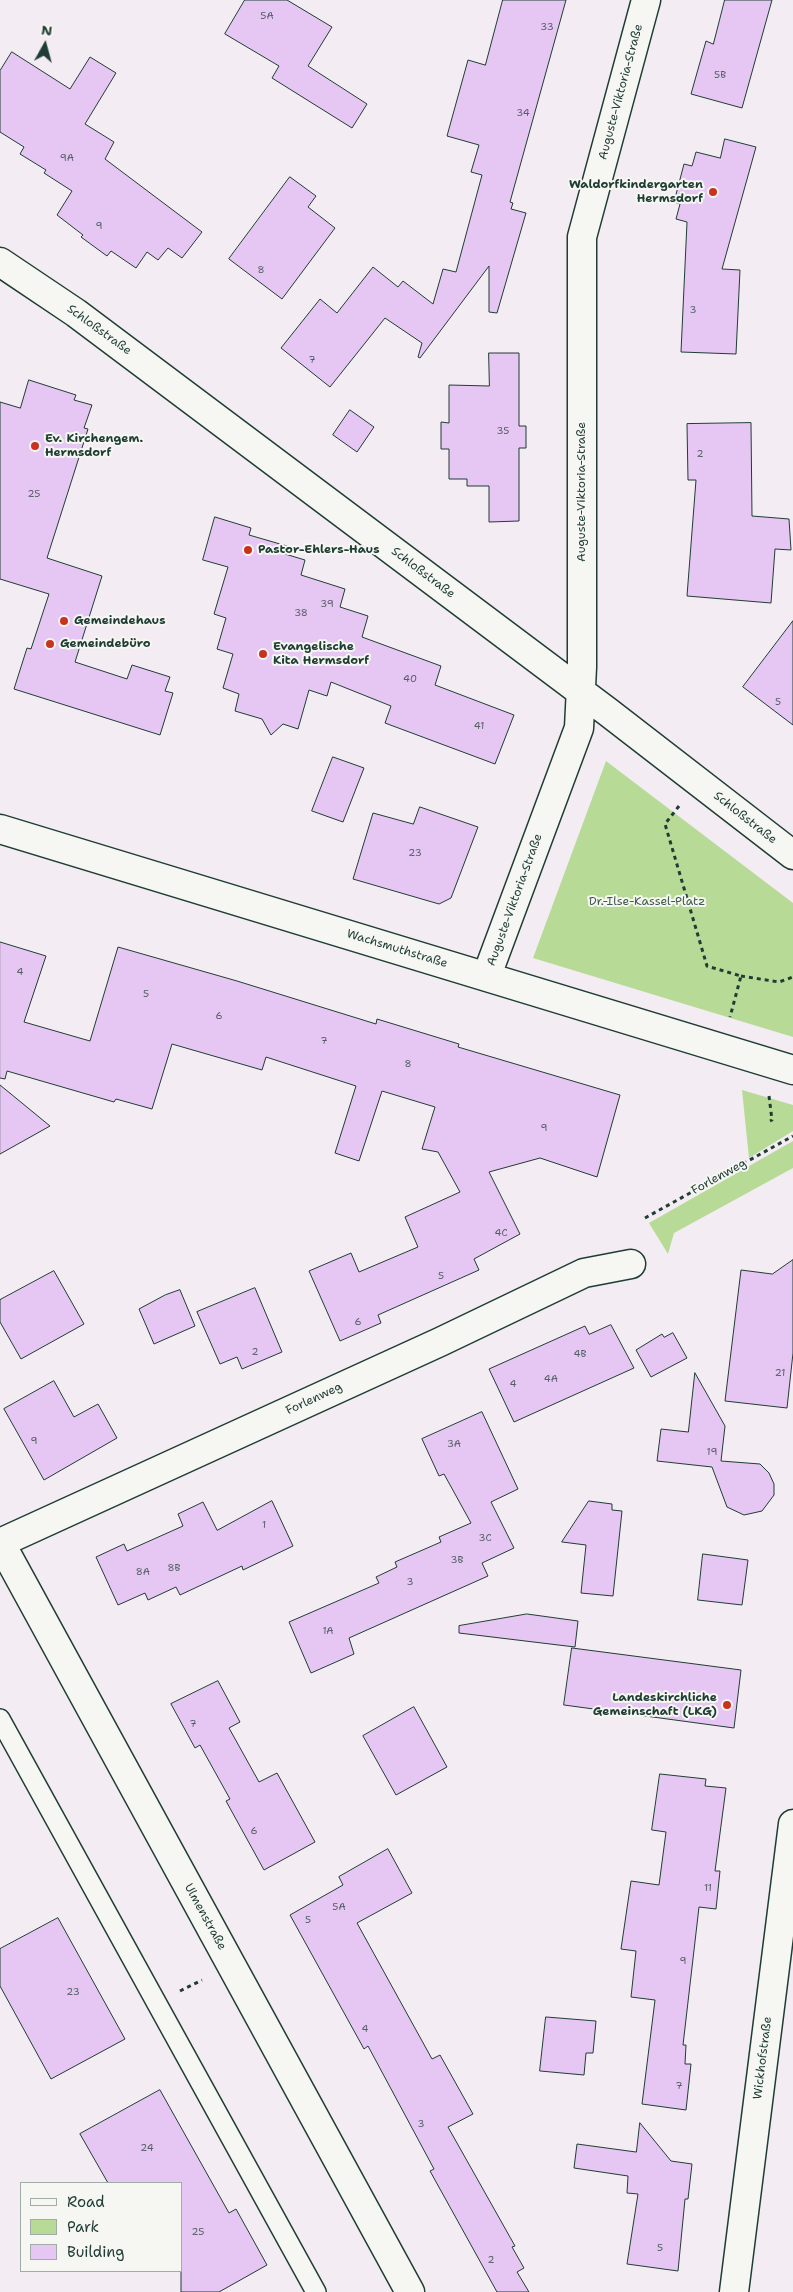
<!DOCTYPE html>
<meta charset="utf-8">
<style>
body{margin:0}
#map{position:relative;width:793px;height:2292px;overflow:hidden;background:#f3ecf2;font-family:"Shantell Sans",sans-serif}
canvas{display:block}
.legend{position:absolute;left:20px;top:2182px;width:162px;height:90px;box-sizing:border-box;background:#f6f6f2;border:1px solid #a0aca6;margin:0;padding:6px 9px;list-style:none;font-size:15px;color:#1f3d34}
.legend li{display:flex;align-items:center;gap:10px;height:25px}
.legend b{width:25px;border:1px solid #a0aca6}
.north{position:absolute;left:20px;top:20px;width:50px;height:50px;-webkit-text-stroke:4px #f6f6f2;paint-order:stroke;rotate:7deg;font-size:14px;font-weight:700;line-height:20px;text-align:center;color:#1f3d34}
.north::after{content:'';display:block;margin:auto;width:18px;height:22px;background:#1f3d34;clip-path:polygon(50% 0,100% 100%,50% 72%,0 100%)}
</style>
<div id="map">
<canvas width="793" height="2292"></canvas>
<ul class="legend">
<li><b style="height:6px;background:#f6f6f2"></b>Road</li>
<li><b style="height:14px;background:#b7db96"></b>Park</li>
<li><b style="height:14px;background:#e6c6f2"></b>Building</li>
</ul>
<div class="north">N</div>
</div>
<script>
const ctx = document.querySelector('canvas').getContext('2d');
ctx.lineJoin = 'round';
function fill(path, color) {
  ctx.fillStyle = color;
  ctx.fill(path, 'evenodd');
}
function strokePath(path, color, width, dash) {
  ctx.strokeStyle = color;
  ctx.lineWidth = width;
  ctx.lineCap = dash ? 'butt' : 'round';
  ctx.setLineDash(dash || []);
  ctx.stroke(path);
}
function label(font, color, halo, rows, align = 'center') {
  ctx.font = font + ' "Shantell Sans",sans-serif';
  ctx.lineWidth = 4;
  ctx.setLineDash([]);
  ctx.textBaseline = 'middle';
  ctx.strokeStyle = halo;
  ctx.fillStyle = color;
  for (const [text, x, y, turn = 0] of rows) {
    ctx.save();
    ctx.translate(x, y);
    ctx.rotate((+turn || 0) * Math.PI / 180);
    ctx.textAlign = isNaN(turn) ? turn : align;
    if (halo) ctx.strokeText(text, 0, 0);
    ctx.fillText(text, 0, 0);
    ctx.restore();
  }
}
fill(new Path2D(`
 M 606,761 L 793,903 L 793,1037 L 533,958 Z
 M 742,1090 L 793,1105 L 793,1131 L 749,1158 Z
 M 793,1141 L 793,1168 L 674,1233 L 668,1254 L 649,1223 Z`), '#b7db96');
const building = new Path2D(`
 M 245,0 L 287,0 L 332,27 L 308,66 L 367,104 L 352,128 L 272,78 L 279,66 L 225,34 Z
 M 503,0 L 566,0 L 510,202 L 513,203 L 511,209 L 526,213 L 497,313 L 489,312 L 489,266 L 420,358 L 418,357 L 422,343 L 385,318 L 330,387 L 281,348 L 320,299 L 337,313 L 373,267 L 398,287 L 403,281 L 433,304 L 443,269 L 456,272 L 482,175 L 471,172 L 479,145 L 447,136 L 468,60 L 485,65 Z
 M 725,0 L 772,0 L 742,108 L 691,94 L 706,41 L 713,44 Z
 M 12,52 L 70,89 L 90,57 L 116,73 L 85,124 L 114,142 L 105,159 L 202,232 L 182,258 L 168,248 L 158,260 L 147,252 L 136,268 L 111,251 L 107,256 L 81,237 L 83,235 L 57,215 L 72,191 L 44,173 L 46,170 L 20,154 L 24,147 L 0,132 L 0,71 Z
 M 725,139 L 756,147 L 722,269 L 740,270 L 736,354 L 681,352 L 687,222 L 676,219 L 680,204 L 674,202 L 684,164 L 692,166 L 696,152 L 720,158 Z
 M 290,177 L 316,196 L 308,207 L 335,228 L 282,299 L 229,259 Z
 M 489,353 L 519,353 L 519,426 L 526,426 L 526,448 L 519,448 L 519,521 L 489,522 L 489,486 L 467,486 L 467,479 L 449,479 L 449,449 L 441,449 L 441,422 L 449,423 L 449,385 L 489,386 Z
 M 29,380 L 76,395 L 74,400 L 92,405 L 84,428 L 88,429 L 47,558 L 102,576 L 75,662 L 127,679 L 132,665 L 170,677 L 165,691 L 173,693 L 160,735 L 14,689 L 27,648 L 31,649 L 49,594 L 0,579 L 0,402 L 20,408 Z
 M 350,410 L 374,427 L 357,452 L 333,435 Z
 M 751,423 L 752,516 L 789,519 L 791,550 L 775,549 L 771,603 L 687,596 L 696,480 L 688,480 L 687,424 Z
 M 215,517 L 251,528 L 249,535 L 287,546 L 285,554 L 305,560 L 301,575 L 345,589 L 340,607 L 368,616 L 362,637 L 441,666 L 435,685 L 514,715 L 495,764 L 385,723 L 391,706 L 331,682 L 327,696 L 309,690 L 298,729 L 283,724 L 271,735 L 262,719 L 235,711 L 239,694 L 223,688 L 233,654 L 217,649 L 226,618 L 214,614 L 228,567 L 203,560 Z
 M 793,621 L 793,725 L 743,687 Z
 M 333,757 L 364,768 L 343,822 L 312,811 Z
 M 420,807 L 478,827 L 451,898 L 439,904 L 353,879 L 373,813 L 413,824 Z
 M 0,942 L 46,956 L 24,1022 L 90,1041 L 118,947 L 237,981 L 376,1024 L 377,1019 L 459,1044 L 458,1047 L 620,1095 L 597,1177 L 540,1158 L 489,1172 L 520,1234 L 474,1259 L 479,1270 L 378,1315 L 381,1323 L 340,1341 L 309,1271 L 351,1253 L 359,1272 L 418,1247 L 405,1217 L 460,1192 L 438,1152 L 422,1149 L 435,1107 L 382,1091 L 359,1161 L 335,1153 L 356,1086 L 266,1057 L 262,1070 L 172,1044 L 152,1109 L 116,1099 L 114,1102 L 7,1071 L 5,1079 L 0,1078 Z
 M 0,1085 L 50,1126 L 0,1154 Z
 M 793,1260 L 793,1353 L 787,1408 L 725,1401 L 741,1270 L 772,1274 Z
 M 54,1271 L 84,1324 L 21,1359 L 0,1322 L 0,1300 Z
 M 255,1288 L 282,1352 L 242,1369 L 237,1357 L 220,1364 L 197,1312 Z
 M 180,1290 L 195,1326 L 154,1344 L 139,1309 L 165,1295 Z
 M 611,1325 L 634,1368 L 514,1422 L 489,1369 L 585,1326 L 589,1334 Z
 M 673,1333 L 687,1358 L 651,1377 L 636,1350 L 662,1334 L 664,1337 Z
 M 695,1373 L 725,1426 L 721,1461 L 760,1464 L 769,1473 L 774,1484 L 774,1495 L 762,1511 L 744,1515 L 727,1507 L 712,1467 L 657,1461 L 661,1429 L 688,1432 Z
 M 54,1381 L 74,1417 L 98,1404 L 117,1438 L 44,1480 L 4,1409 Z
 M 482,1412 L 518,1489 L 491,1502 L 514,1548 L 482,1563 L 488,1576 L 349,1638 L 354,1654 L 311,1673 L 289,1622 L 379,1583 L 376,1577 L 397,1567 L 395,1562 L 441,1542 L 439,1537 L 471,1523 L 444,1474 L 439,1476 L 422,1439 Z
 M 272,1501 L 293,1546 L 243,1570 L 242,1566 L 180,1595 L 176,1587 L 148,1600 L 145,1593 L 118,1605 L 96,1557 L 124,1544 L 127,1551 L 183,1526 L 178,1514 L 203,1502 L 217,1530 Z
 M 589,1501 L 612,1504 L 612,1510 L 622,1511 L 613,1596 L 581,1593 L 586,1545 L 562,1542 Z
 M 703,1554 L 748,1560 L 742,1605 L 698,1600 Z
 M 527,1614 L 578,1621 L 575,1647 L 459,1633 L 459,1626 Z
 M 572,1648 L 741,1670 L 734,1728 L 564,1705 Z
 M 218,1681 L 240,1722 L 229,1728 L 259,1782 L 277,1773 L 315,1842 L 264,1870 L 226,1801 L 230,1799 L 200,1745 L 195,1748 L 171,1704 Z
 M 414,1707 L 447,1767 L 396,1795 L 363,1736 Z
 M 660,1774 L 706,1779 L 705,1786 L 726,1788 L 715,1871 L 720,1871 L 716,1909 L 699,1907 L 683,2045 L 686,2045 L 685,2064 L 691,2064 L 686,2110 L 642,2104 L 655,2000 L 631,1997 L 636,1951 L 621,1949 L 631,1881 L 659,1885 L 666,1832 L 652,1830 Z
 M 388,1849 L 412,1893 L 357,1923 L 432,2059 L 440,2055 L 473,2114 L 448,2127 L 515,2246 L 512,2247 L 524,2268 L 517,2272 L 529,2292 L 497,2292 L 430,2171 L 434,2169 L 368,2046 L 364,2049 L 290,1915 L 343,1885 L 339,1877 Z
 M 58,1918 L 125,2039 L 51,2079 L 0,1986 L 0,1949 Z
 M 546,2017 L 596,2021 L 593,2053 L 586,2053 L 584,2075 L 540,2071 Z
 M 160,2090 L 229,2213 L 236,2209 L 267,2265 L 219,2292 L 181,2292 L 181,2183 L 108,2183 L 80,2134 Z
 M 640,2123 L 671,2161 L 692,2164 L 688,2199 L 685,2199 L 678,2271 L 627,2264 L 638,2194 L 627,2193 L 628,2176 L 574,2168 L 577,2144 L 636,2152 Z`);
fill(building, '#e6c6f2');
strokePath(building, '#1f3d34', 1);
const service = new Path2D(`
 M 0,1719 L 316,2292`);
const minor = new Path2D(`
 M 0,262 L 76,313 L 608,712 L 793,855
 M 0,829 L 793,1070
 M 487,975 L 579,728 L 582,667 L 582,237 L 646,0
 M 0,1542 L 410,2292
 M 0,1543 L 440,1342 L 584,1273 L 631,1264
 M 734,2292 L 793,1824`);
strokePath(service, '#1f3d34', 22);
strokePath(minor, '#1f3d34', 31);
strokePath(new Path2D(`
 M 679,806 L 665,824 L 707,966 L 741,976 L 730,1017
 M 741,976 L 779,982 L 793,977
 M 769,1096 L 772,1120 L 770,1121
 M 645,1218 L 793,1136
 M 180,1991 L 202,1980`), '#1f3d34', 3, [4, 4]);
strokePath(service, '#f6f6f2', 19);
strokePath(minor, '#f6f6f2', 28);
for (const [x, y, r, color] of [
 [713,192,5,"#c8321e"],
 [35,446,5,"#c8321e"],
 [248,550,5,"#c8321e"],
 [64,621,5,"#c8321e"],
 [50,644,5,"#c8321e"],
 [263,654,5,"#c8321e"],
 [727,1705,5,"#c8321e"]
]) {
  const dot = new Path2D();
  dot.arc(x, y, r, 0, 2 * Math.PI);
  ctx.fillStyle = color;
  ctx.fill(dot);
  strokePath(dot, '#f6f6f2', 2);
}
label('10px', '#515f64', null, [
 ["5A",267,16],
 ["33",547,27],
 ["5B",720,75],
 ["34",523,113],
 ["9A",67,158],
 ["9",99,226],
 ["8",261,270],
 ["3",693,310],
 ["7",312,360],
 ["35",503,431],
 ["2",700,454],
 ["25",34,494],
 ["39",327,604],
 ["38",301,613],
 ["40",410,679],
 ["5",778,702],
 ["41",479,726],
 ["23",415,853],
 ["4",20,972],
 ["5",146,994],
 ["6",219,1016],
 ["7",324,1041],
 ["8",408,1064],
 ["9",544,1128],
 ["4C",501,1233],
 ["5",441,1276],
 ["6",358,1322],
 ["2",255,1352],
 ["4B",580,1354],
 ["21",780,1373],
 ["4A",551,1379],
 ["4",513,1384],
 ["9",34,1441],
 ["3A",454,1444],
 ["19",712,1452],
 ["1",264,1525],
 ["3C",485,1538],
 ["3B",457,1560],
 ["8B",174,1568],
 ["8A",143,1572],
 ["3",410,1582],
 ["1A",328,1631],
 ["7",193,1724],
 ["6",254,1831],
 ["11",708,1888],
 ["5A",339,1907],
 ["5",308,1920],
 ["9",683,1961],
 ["23",73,1992],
 ["4",365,2029],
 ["7",679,2086],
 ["3",421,2124],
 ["24",147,2148],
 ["25",198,2232],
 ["5",660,2248],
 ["2",491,2260]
]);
label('12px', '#1f3d34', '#f6f6f2', [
 ["Auguste-Viktoria-Straße",621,92,-75],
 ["Schloßstraße",99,330,36],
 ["Auguste-Viktoria-Straße",582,492,-90],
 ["Schloßstraße",423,573,37],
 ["Schloßstraße",745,818,38],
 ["Auguste-Viktoria-Straße",515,900,-70],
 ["Wachsmuthstraße",397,949,17],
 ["Forlenweg",719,1177,-29],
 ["Forlenweg",314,1399,-25],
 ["Ulmenstraße",205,1917,61],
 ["Wickhofstraße",763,2058,-83]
]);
label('bold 12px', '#1f3d34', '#f6f6f2', [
 ["Waldorfkindergarten",703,185,"right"],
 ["Hermsdorf",703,199,"right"],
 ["Ev. Kirchengem.",45,439],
 ["Hermsdorf",45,453],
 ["Pastor-Ehlers-Haus",258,550],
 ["Gemeindehaus",74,621],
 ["Gemeindebüro",60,644],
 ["Evangelische",273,647],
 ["Kita Hermsdorf",273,661],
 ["Landeskirchliche",717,1698,"right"],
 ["Gemeinschaft (LKG)",717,1712,"right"]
], 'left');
label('12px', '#3d5d48', '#f6f6f2', [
 ["Dr.-Ilse-Kassel-Platz",647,902]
]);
</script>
